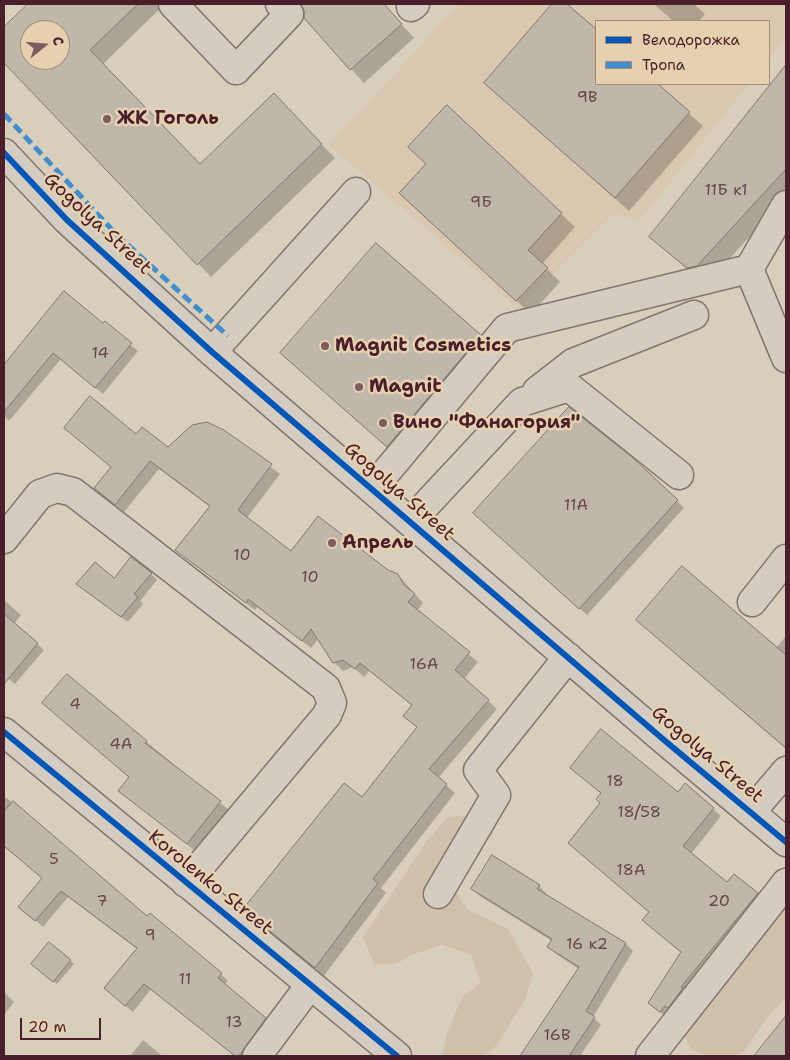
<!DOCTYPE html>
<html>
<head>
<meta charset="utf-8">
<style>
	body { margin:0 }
	#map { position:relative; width:790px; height:1060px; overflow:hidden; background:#d8cebc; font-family:"Shantell Sans",sans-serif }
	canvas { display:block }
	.frame { position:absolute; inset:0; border:5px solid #4a1f2b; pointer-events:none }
	.legend { position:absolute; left:595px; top:20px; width:175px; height:65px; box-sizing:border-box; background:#e5d1af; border:1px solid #a78a7a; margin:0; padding:6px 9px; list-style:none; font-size:15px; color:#4a1f2b }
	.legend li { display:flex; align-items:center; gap:10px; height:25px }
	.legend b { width:25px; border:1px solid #a78a7a }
	.north { position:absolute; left:20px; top:20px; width:50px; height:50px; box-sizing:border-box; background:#e5d1af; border:1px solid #a78a7a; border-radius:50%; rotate:73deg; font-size:14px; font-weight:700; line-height:20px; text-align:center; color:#4a1f2b }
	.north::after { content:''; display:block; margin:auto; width:18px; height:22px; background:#7c5c5e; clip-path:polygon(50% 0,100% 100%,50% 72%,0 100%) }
	.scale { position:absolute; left:20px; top:1018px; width:81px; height:22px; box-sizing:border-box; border:2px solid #4a1f2b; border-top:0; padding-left:6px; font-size:15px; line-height:18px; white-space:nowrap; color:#4a1f2b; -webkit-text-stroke:4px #e5d1af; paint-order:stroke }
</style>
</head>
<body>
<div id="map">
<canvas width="790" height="1060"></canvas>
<div class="frame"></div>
<ul class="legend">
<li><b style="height:6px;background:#0057b8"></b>Велодорожка</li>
<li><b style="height:6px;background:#418dcd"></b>Тропа</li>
</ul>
<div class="north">С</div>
<div class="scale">20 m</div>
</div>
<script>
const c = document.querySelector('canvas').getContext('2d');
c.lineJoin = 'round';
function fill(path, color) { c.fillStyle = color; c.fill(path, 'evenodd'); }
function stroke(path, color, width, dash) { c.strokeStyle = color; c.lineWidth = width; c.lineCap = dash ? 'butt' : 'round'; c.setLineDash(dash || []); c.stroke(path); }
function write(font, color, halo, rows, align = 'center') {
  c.font = font + ' "Shantell Sans",sans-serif'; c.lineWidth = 5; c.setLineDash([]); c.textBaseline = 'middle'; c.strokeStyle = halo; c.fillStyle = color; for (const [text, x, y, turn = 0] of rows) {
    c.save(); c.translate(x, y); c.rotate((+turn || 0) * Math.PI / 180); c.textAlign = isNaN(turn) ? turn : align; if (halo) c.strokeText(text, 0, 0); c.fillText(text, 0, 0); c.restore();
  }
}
const built = new Path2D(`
	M459,4H786V37L769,59V21H596V84H749L638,222L615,213L519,309L329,145Z`);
const green = new Path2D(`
	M479,814L491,818L493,835L469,857L457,893L467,909L508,929L533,973L525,1000L496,1046L484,1056H442L448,1031L462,997L481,983L471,955L442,945L414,954L396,964H374L363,937L426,842L448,817Z
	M786,911V998L769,1015L744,1051L735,1056H708L692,1050L685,1037L697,1009L720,991L770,921Z`);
const shadow = new Path2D(`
	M30,4H165L103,64L200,165L287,109L335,158L211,277L4,61V29ZM30,30H60V60H30Z
	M299,4H383L414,38L364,83L305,18L306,11L303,5Z
	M554,4H565L596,31V84H656L703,126L629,211L485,83Z
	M654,4H694L705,14L699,21H673Z
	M786,67V197L711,279L701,281L650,237Z
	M447,107L575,227L542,264L560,282L531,314L414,206Z
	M64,292L103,325L138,351L103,394L61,359L9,421L4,416V366Z
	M480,336L483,339L391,449L285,357Z
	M65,428L168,449L223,431L280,474L246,519L291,552L398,575L423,603L417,611L478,662L464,679L497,709L438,778L455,793L381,888L386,893L324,976L253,917L362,799L418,728L405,716L413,706L370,670L364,677L353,667L343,671L334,662L319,638L311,648L257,607L255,610L185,558L177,550L210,507L159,469L124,512L96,488L112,468Z
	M677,501L684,508L587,615L482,520Z
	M151,574L157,580L140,601L143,604L128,622L84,590L114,579Z
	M4,600L21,615L14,624L44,650L15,684L4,675Z
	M637,620L776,648L786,636V749Z
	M67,676L230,811L198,853L119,791L130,777Z
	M678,793L713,809L721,816L691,854L728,884L734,875L765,902L668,1019L650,1003L682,953L643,920L650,913L569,843Z
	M4,796L147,918L150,914L221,974L228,981L224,985L272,1026L250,1056H235L151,989L133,1012L112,995L105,988L137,949L68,897L43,927L27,913L43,878L4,846Z
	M539,886L546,893L545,895L626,944L633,951L593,1017L601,1025L580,1056H522L579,969L556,954L549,947L552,941L480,896L473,889Z
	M49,944L74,964L57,984L36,967Z
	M4,992L14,1002L4,1015Z
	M786,1018V1056H755Z
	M143,1040L160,1054L162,1056H130Z`);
const building = new Path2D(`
	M28,4H138L90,50L200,164L274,93L322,144L197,265L4,63V27ZM30,30H60V60H30Z
	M301,4H384L402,24L350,70L304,18V11Z
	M552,4H567L596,29V84H658L690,112L615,198L484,83Z
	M786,65V169L697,266L687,268L649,237Z
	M447,105L562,213L528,250L548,268L516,301L399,193L426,164L408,147Z
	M376,243L481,335L387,447L280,353Z
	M64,291L103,323L105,321L132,343L95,388L53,353L4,412V365Z
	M90,396L136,434L142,427L168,447L192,425L207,422L224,430L272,464L238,510L291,551L318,516L388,570L398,574L404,585L415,594L408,602L470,652L455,670L489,700L429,769L447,784L373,879L378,883L315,968L243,909L344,783L362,797L417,727L403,716L412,705L360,663L355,669L343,660L333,663L311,629L302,641L248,599L246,603L175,550L210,506L150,461L115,505L94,488L111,467L64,428Z
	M569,407L632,457L678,500L579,609L473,513Z
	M131,557L152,573L134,594L138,597L121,617L76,584L95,562L114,578Z
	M682,566L786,655V748L636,620Z
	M4,614L38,643L4,684Z
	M67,674L147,741L145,743L221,801L187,844L118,791L129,777L42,703Z
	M601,729L678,792L685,783L714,808L683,846L727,882L734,874L758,893L681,987L683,988L668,1008L665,1006L660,1012L648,1003L681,952L642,920L649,912L568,843L600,803L596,799L601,793L570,768Z
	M13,801L147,916L150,913L222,973L218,978L266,1018L239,1056H235L144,984L125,1006L104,988L137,948L61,891L35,921L18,907L42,878L4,846V812Z
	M492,855L540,885L537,889L626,943L586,1011L595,1017L569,1056H520L579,967L547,947L552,939L471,889Z
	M49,942L71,960L53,982L31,964Z
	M786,1016V1056H754Z`);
const minor = new Path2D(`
	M173,4L236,70L289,14L280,4
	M411,7L415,4
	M4,153L67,220L212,352L664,740L786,842
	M749,269L786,358
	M212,352L356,192
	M537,391L573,363L694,315
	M372,489L507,328L749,269L786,205
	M410,522L522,402L569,387L679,475
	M4,539L40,494L57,488L73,492L326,688L332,703L327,715L186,883
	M752,602L786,559
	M4,732L397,1056
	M752,811L786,771
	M438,894L496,795L478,770L568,657
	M257,1056L310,985
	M650,1056L786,883`);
const quiet = new Path2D(`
	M4,114L117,235L228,336`);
const cycleway = new Path2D(`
	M4,153L67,220L212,352L664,740L786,842
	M4,732L397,1056`);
const markers = [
	[107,119,5,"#7c5c5e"],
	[325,346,5,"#7c5c5e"],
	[359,387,5,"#7c5c5e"],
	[383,423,5,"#7c5c5e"],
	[332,543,5,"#7c5c5e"]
];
const numberNames = [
	["9В",587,98],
	["11Б к1",726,191],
	["9Б",481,203],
	["14",100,354],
	["11А",576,506],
	["10",242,556],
	["10",310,578],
	["16А",424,665],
	["4",75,705],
	["4А",121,745],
	["18",615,782],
	["18/58",639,813],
	["5",54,860],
	["18А",631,871],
	["7",102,902],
	["20",719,902],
	["9",150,936],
	["16 к2",587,945],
	["11",185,980],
	["13",234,1023],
	["16В",557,1036]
];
const poiNames = [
	["ЖК Гоголь",117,119],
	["Magnit Cosmetics",335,346],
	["Magnit",369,387],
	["Вино \"Фанагория\"",393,423],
	["Апрель",342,543]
];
const streetNames = [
	["Gogolya Street",97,224,43],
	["Gogolya Street",399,492,41],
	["Gogolya Street",707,755,40],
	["Korolenko Street",210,883,39]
];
fill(built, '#d9c8af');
fill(green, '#d1c0a9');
fill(shadow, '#0003');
fill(building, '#c0b7ab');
stroke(building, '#827570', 1);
stroke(minor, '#827570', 31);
stroke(minor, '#d4ccc0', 28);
stroke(quiet, '#418dcd', 5, [10, 5]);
stroke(cycleway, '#0057b8', 6);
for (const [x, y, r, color] of markers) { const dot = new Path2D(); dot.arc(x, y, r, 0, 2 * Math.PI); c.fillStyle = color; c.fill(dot); stroke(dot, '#e5d1af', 2); }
write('16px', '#68454b', null, numberNames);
write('bold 19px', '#4a1f2b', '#e5d1af', poiNames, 'left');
write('19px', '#4a1f2b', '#e5d1af', streetNames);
</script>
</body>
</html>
